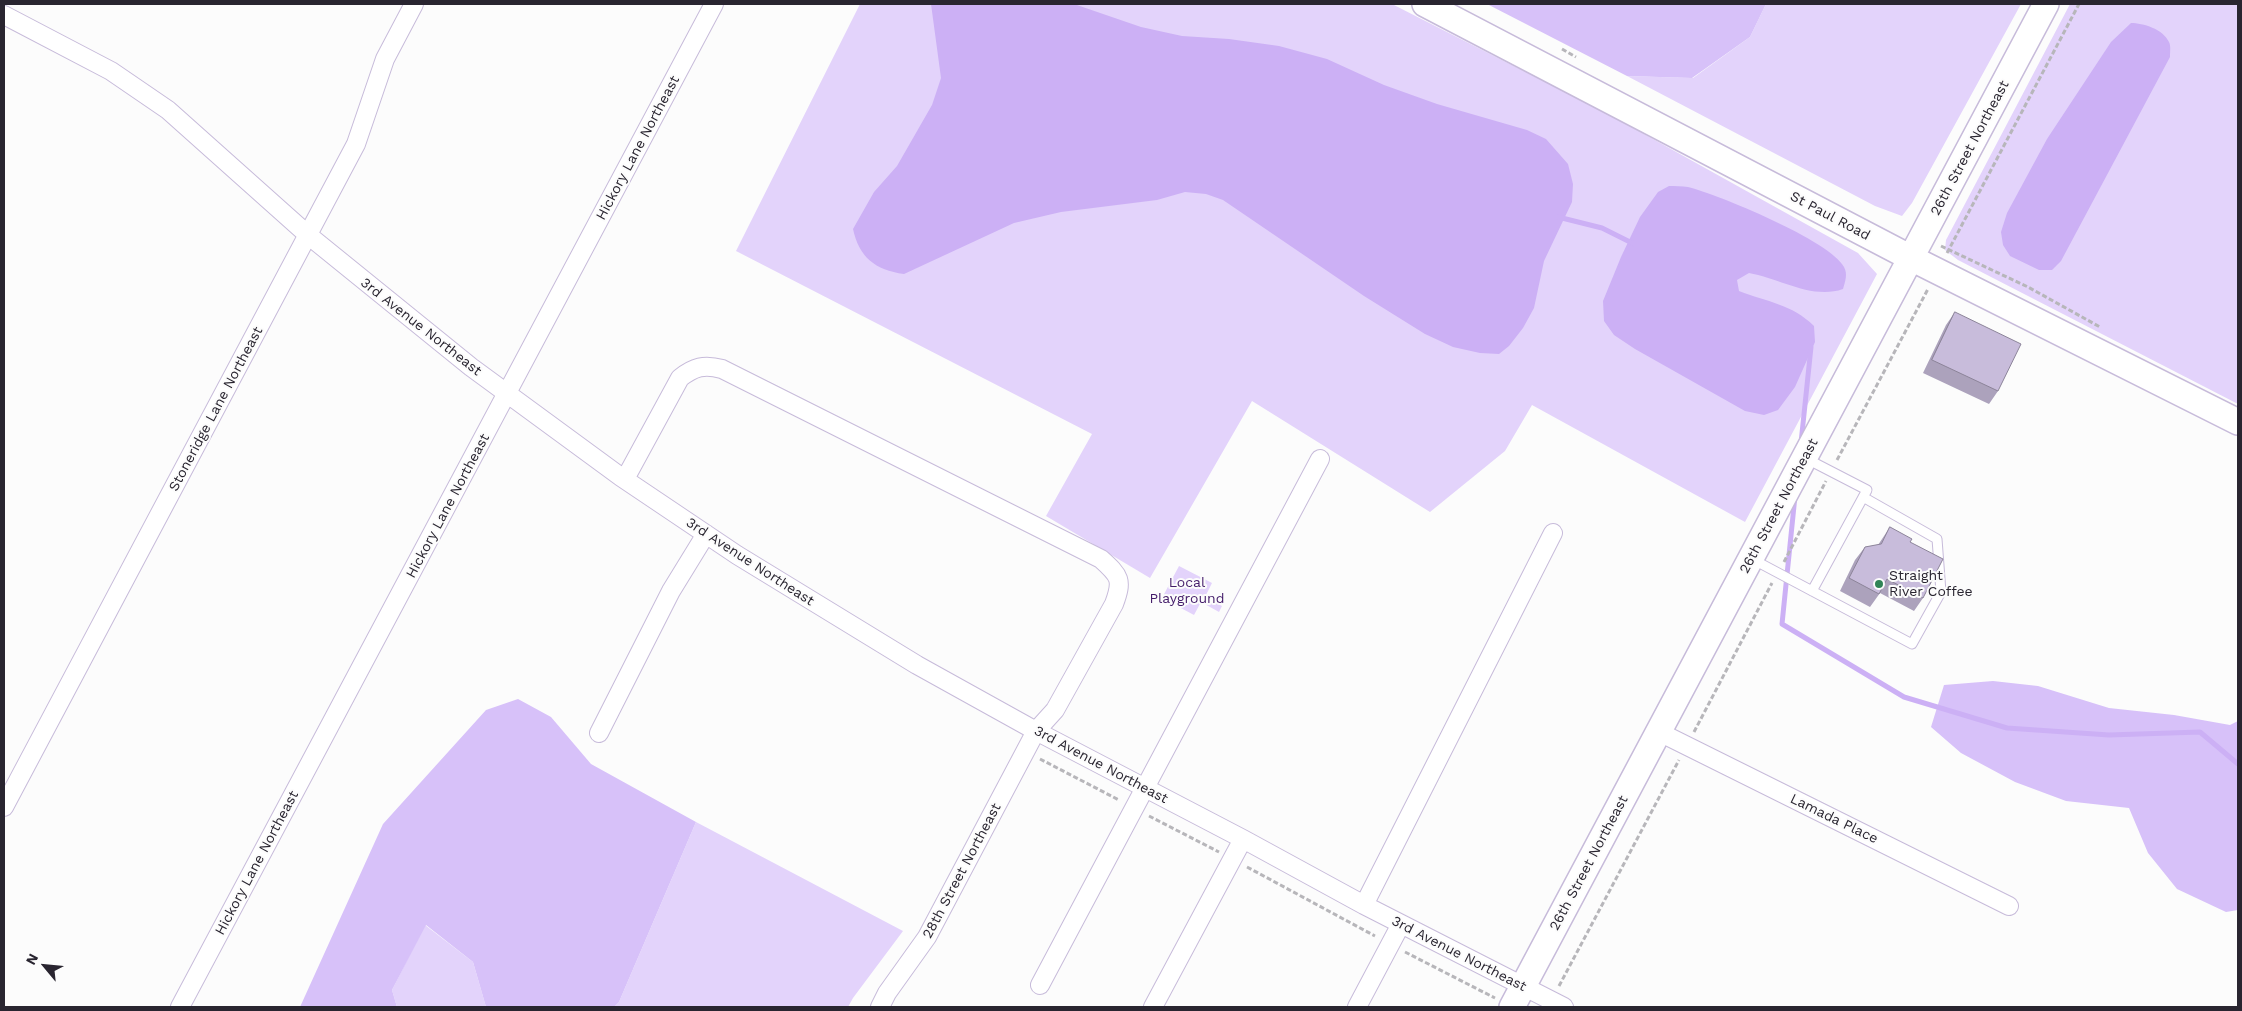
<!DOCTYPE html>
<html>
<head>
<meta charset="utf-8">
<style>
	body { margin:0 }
	#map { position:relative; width:2242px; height:1011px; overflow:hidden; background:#fcfcfc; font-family:"Work Sans",sans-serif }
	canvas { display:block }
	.frame { position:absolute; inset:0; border:5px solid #292530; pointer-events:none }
	.north { position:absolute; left:20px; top:941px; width:50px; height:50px; -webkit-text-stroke:4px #fcfcfc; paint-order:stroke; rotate:298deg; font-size:14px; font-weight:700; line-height:20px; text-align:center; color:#292530 }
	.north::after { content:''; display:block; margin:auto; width:18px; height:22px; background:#292530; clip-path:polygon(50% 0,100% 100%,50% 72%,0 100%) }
</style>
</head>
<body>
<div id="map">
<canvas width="2242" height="1011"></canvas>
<div class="frame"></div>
<div class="north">N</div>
</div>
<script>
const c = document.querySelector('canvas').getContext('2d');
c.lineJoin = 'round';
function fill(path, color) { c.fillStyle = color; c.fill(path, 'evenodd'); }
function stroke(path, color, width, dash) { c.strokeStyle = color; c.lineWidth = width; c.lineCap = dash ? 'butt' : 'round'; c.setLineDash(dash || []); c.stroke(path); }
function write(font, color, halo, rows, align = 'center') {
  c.font = font + ' "Work Sans",sans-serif'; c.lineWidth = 4; c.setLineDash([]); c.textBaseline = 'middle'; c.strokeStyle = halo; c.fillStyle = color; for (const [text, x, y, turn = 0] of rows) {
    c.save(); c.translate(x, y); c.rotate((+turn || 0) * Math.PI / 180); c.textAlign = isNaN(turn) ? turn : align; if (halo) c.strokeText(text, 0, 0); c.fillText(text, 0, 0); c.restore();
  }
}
const green = new Path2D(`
	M860,4H1392L1608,114L1858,253L1877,274L1745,522L1532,405L1505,451L1430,512L1252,401L1150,578L1046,516L1092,434L736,251Z
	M1766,4H2021L1912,203L1902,216L1875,206L1627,76L1693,78L1750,37Z
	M2070,4H2238V404L1958,260L1945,250L1946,240Z
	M1179,566L1212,583L1205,597L1222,606L1219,612L1201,602L1194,615L1162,598Z
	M696,822L903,931L853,998L848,1007H614L619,1002Z
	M425,925L473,962L486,1007H397L392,990Z`);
const forest = new Path2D(`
	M1487,4H1766L1750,37L1692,78L1627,76Z
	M1993,681L2038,686L2109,708L2174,715L2230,725L2238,721V910L2226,912L2177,889L2148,853L2129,808L2066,801L2015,782L1961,753L1931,727L1944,685Z
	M518,699L551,717L591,764L696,822L619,1002L614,1007H486L473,962L426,925L392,990L397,1007H300L383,824L486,710Z`);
const water = new Path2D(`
	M931,4H1074L1141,27L1182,36L1229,39L1279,46L1327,59L1384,85L1437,104L1527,130L1546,139L1568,164L1573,184L1572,202L1544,261L1534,308L1523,328L1509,346L1499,354L1480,353L1453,347L1425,334L1364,296L1223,200L1206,194L1185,192L1157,200L1061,212L1014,223L904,274C875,270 859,257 853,229L874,192L897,166L932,105L941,78Z
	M2131,23C2143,23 2163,29 2169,42C2171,46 2170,52 2170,57L2061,261L2052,270H2039L2010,256L2003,245L2001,232L2007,213L2047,139L2111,42Z
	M1669,186C1675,186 1682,186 1688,187C1717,194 1831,241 1844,267C1848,274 1845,282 1843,289C1812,300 1779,278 1749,273L1737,280L1739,291C1767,302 1792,304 1814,326L1815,342L1795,387L1778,410L1764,415L1745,411L1635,349L1614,335L1604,321L1603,301L1621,257L1640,217L1658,192Z`);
const stream = new Path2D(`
	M1558,217L1602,228L1634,244
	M1801,443L1811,347
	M1795,496L1782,624L1904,697L2007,728L2109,735L2200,732L2238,764`);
const path = new Path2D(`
	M1562,49L1576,57
	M1941,246L2028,287L2100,327
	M1947,253L2079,4
	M1837,460L1928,289
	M1784,562L1826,481
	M1694,732L1772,583
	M1040,759L1119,800
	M1149,816L1219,852
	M1247,867L1375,936
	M1405,952L1495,998
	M1559,986L1679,760`);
const lane = new Path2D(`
	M1805,458L1867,490L1812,591
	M1752,559L1912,644L1941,592L1937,539L1863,497`);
const street = new Path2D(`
	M4,15L111,71L168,110L308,235L471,367L621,477L737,555L917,665L1036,731L1243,839L1364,905L1564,1007
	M625,479L680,378C694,367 704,364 722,369L1101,559C1120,576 1123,580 1114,604L1055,710L1036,731L927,937L887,993L880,1007
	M1659,732L2009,906
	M599,733L671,591L706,534
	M4,807L356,144L385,59L414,4
	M1364,905L1553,533
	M1040,985L1320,459
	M180,1007L714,4
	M1153,1007L1243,839
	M1357,1007L1401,924`);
const secondary = new Path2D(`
	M1425,4L1911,258L2238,422
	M1512,1007L2046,4`);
const wall = new Path2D(`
	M1955,312L1998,391L1989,404L1923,373L1946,325Z
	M1890,527L1910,542L1923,598L1914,611L1880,593L1870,607L1840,591L1855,560L1865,547L1878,545Z`);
const building = new Path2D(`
	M1955,312L2021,344L1998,391L1932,360Z
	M1890,527L1912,539L1910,542L1943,559L1923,598L1887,579L1879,594L1849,578L1865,547L1881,544Z`);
const markers = [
	[1879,584,5,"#308456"]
];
const streetNames = [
	["Hickory Lane Northeast",638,148,-62],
	["26th Street Northeast",1970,148,-62],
	["St Paul Road",1830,216,28],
	["3rd Avenue Northeast",421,327,38],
	["Stoneridge Lane Northeast",216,409,-62],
	["Hickory Lane Northeast",448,506,-62],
	["26th Street Northeast",1779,506,-62],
	["3rd Avenue Northeast",750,562,33],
	["3rd Avenue Northeast",1101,765,28],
	["Lamada Place",1834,819,26],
	["Hickory Lane Northeast",257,863,-62],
	["26th Street Northeast",1589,863,-62],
	["28th Street Northeast",962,871,-62],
	["3rd Avenue Northeast",1459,954,27]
];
const poiNames = [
	["Straight",1889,576],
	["River Coffee",1889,592]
];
const parkNames = [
	["Local",1187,583],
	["Playground",1187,599]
];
fill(green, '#e3d3fb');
fill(forest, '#d7c1f9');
fill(water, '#ccb0f5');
stroke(stream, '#ccb0f5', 5);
stroke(lane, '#c7bbda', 11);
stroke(street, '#c7bbda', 20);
stroke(secondary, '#c7bbda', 28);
stroke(path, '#b7b6ba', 3, [5, 2.5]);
stroke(lane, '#fff', 9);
stroke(street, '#fff', 18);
stroke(secondary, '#fff', 25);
fill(wall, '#aca2bc');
fill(building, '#c8bcdb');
stroke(building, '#8c8499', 1);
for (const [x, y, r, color] of markers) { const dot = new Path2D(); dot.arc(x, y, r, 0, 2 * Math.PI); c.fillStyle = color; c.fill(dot); stroke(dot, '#fcfcfc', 2); }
write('14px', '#292530', '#fcfcfc', streetNames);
write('14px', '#292530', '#fcfcfc', poiNames, 'left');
write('14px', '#431b69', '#fcfcfc', parkNames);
</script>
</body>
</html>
